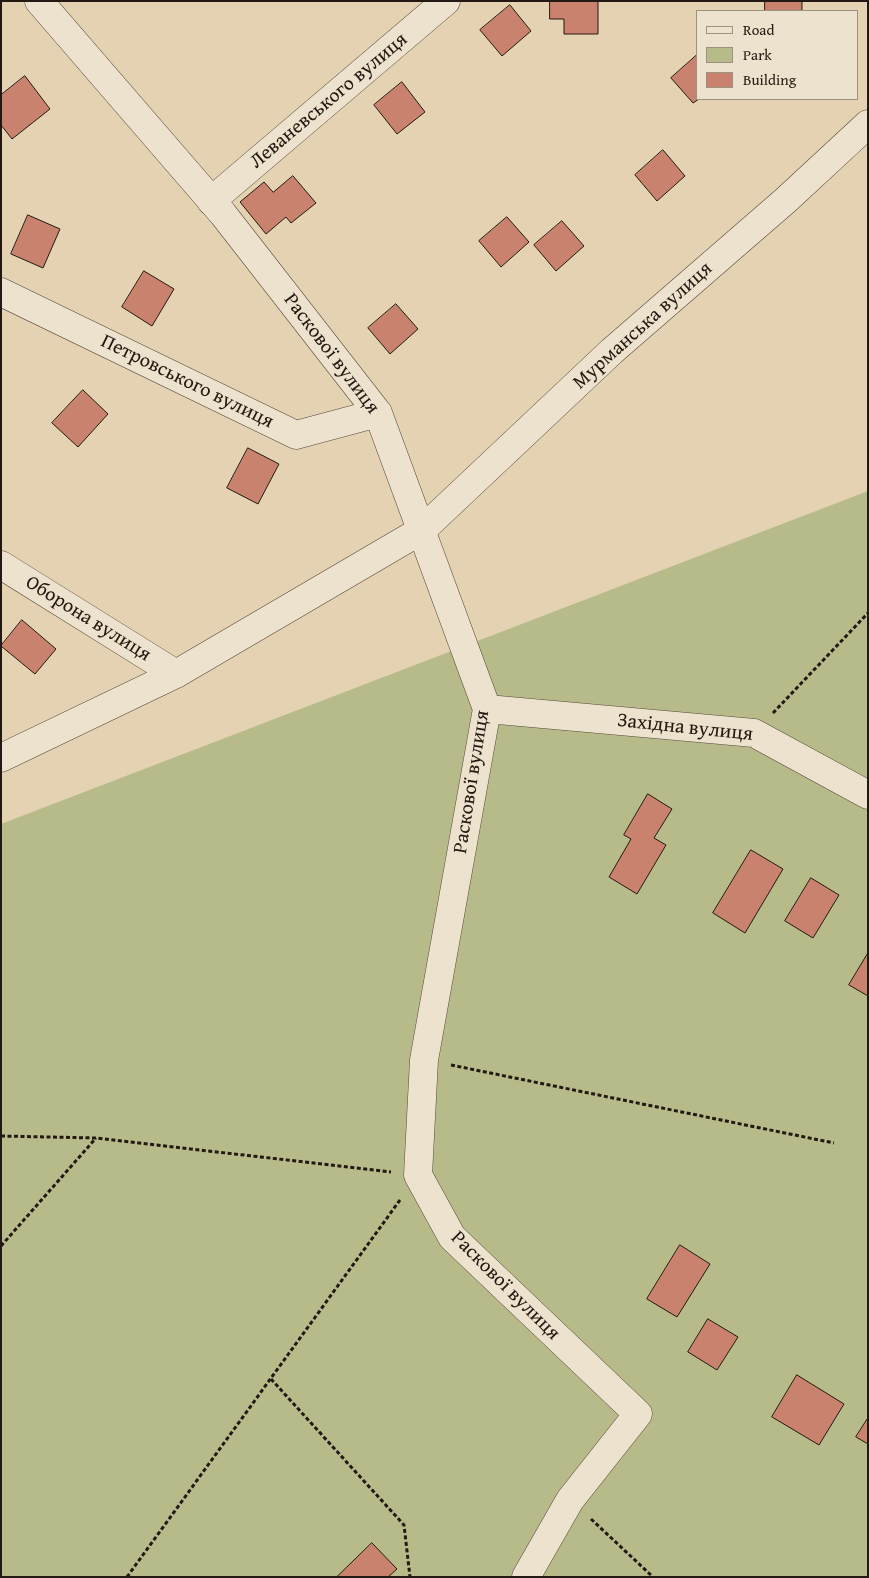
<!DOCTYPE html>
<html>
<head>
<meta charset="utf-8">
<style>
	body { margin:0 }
	#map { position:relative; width:869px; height:1578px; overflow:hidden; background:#e4d2b2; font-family:"Gentium Book Plus",serif }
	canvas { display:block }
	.frame { position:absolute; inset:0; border:2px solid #231912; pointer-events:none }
	.legend { position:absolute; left:696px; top:10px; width:162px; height:90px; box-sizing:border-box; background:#ede2cd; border:1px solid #9c9282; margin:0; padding:6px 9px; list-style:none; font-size:15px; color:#231912 }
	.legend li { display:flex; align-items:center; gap:10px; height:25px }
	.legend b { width:25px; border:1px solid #9c9282 }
</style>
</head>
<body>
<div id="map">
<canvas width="869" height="1578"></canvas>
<div class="frame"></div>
<ul class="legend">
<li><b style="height:6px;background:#ede2cd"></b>Road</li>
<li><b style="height:14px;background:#b7bb8a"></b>Park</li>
<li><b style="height:14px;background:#c9826e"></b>Building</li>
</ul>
</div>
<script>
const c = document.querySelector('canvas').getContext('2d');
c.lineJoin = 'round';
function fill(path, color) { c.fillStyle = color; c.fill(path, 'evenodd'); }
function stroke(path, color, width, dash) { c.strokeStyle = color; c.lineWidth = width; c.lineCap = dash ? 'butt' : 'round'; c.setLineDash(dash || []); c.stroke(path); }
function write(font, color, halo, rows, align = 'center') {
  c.font = font + ' "Gentium Book Plus",serif'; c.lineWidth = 4; c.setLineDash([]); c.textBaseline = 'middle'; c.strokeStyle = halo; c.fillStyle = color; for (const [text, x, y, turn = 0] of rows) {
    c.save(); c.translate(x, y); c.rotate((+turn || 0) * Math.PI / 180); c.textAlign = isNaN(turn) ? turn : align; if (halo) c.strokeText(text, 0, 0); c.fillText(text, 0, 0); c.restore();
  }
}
const green = new Path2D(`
	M868,491V1577H1V824Z`);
const building = new Path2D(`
	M550,1H598V34H564V19H550Z
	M765,1H802V11H765Z
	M510,5L531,31L502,56L480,30Z
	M698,54L699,99L693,103L671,78Z
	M25,76L50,109L12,139L1,125V95Z
	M402,82L425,112L397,134L374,105Z
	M663,150L685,176L657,201L635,175Z
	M293,176L316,203L291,223L286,217L266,234L240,202L264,182L273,192Z
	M28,215L60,229L43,268L11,254Z
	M507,217L529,242L501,267L479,241Z
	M562,221L584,246L556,271L534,245Z
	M144,271L174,289L152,326L122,307Z
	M396,304L418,329L390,354L368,328Z
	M83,390L108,414L78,447L52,423Z
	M248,448L279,464L258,504L227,488Z
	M22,620L56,649L35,674L1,646Z
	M648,794L672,809L654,838L666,845L637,894L609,877L631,839L624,835Z
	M751,850L783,869L745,933L713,913Z
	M811,878L839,895L813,938L785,921Z
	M868,953V996L849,985Z
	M680,1245L710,1264L677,1317L647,1299Z
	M708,1319L738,1337L717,1370L688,1352Z
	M797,1375L844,1404L819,1445L772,1417Z
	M868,1418V1444L856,1437Z
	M372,1543L397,1569L388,1577H337Z`);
const path = new Path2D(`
	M773,713L868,613
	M451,1065L834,1143
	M1,1136L96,1138L391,1172
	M1,1246L96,1138
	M271,1379L404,1525L410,1577
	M591,1519L653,1577
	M127,1577L400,1200`);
const street = new Path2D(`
	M39,1L223,214L378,413L487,709L424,1060L418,1175L452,1237L638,1414L570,1500L526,1577
	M211,201L446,1
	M1,292L296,435L378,413
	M1,565L176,674
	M487,709L754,733L868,795
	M1,758L176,674L422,530L612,351L786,200L868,124`);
const streetNames = [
	["Леваневського вулиця",329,101,-40],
	["Мурманська вулиця",643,326,-42],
	["Раскової вулиця",331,354,53],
	["Петровського вулиця",187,382,26],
	["Оборона вулиця",88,619,32],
	["Західна вулиця",685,728,6],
	["Раскової вулиця",472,782,-81],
	["Раскової вулиця",505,1286,45]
];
fill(green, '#b7bb8a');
fill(building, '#c9826e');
stroke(building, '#231912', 1);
stroke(street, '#53473a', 29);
stroke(path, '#231912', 3, [4, 2.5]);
stroke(street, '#ede2cd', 28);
write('20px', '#231912', '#ede2cd', streetNames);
</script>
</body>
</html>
